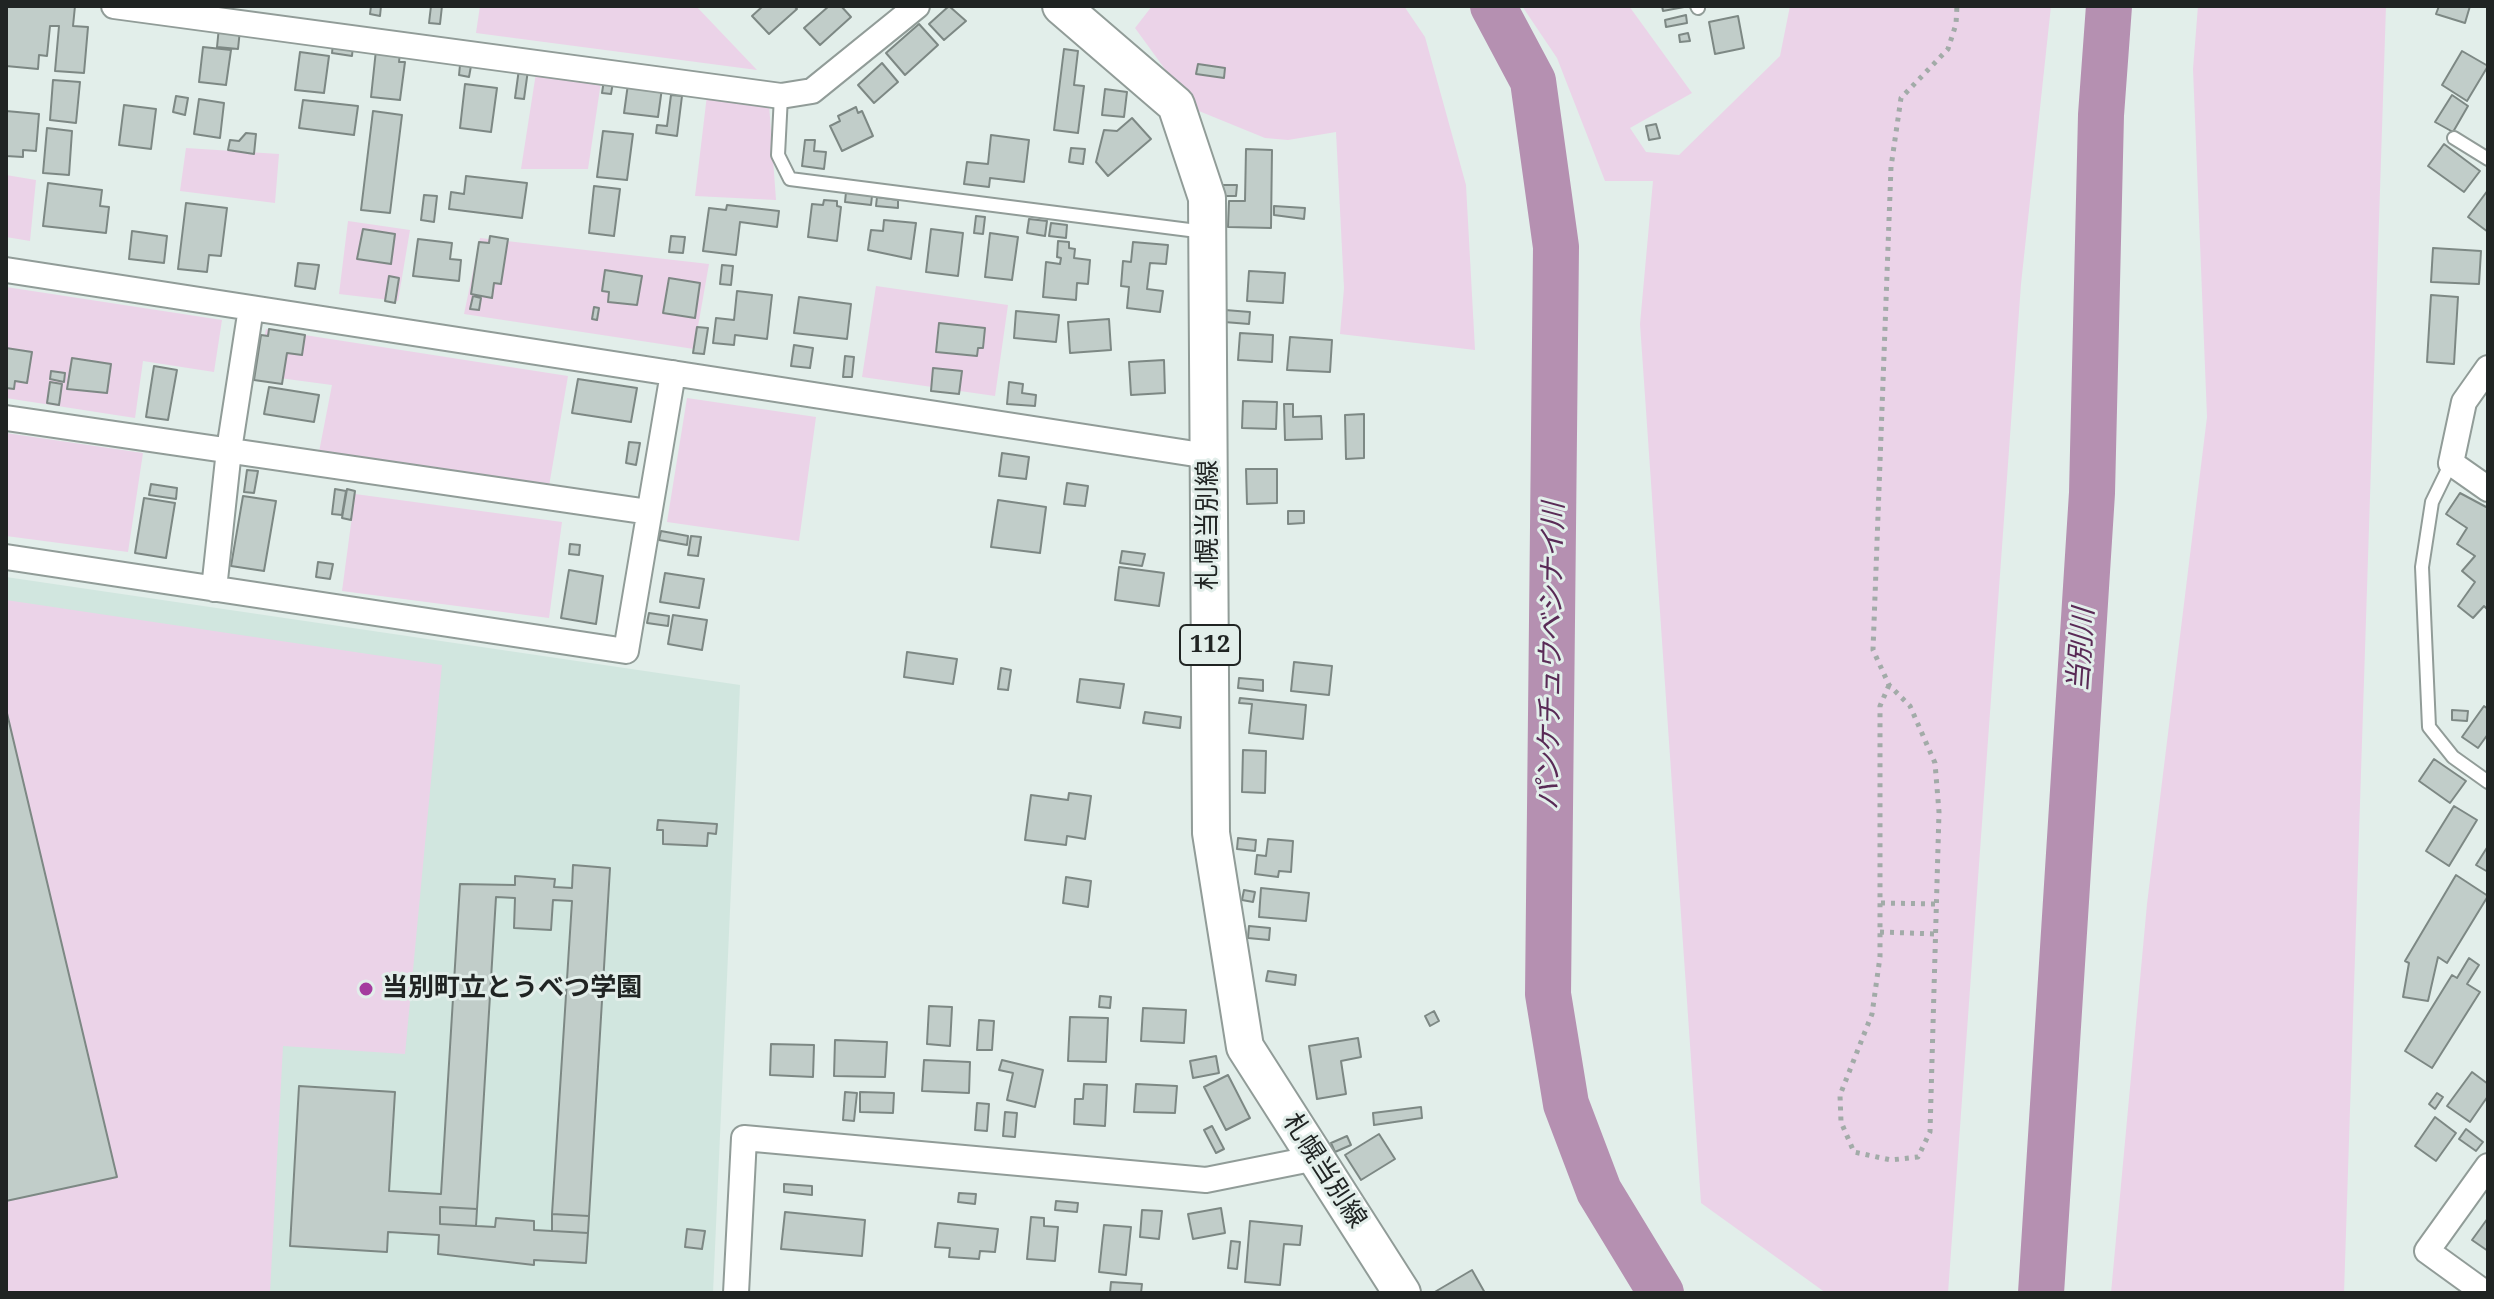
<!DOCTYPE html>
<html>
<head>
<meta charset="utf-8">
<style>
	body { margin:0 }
	#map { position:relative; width:2494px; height:1299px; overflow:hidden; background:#e2eeea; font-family:"Noto Serif",serif }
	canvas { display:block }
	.frame { position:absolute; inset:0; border:8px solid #202423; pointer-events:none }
</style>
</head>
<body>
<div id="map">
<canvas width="2494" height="1299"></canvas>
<div class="frame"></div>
</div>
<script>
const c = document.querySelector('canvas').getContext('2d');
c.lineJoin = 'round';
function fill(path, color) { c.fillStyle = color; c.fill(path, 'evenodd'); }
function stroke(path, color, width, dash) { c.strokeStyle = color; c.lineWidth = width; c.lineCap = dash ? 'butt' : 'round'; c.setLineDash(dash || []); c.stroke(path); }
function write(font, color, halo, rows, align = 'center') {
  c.font = font + ' "Noto Serif","Noto Sans JP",serif'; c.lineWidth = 6; c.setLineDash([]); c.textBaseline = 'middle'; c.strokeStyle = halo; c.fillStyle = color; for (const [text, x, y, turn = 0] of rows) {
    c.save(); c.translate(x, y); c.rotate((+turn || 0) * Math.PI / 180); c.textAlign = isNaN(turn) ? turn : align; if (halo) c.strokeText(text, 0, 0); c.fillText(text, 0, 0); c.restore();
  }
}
const built = new Path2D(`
	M6,577L740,685L713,1293H6Z`);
const green = new Path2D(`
	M480,6H696L757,70L476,33Z
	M1152,6H1404L1425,37L1466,185L1475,350L1340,334L1344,288L1336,132L1288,140L1265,138L1194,109L1135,28Z
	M1522,6H1629L1692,93L1630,128L1646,152L1679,155L1780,56L1790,6H2051L2021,284L1948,1293H1826L1701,1203L1640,324L1653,181H1605L1557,58Z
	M2198,6H2386L2344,1293H2111L2147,904L2207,417L2193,69Z
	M536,73L601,82L588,169H521Z
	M707,95L769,104L776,200L695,196Z
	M186,148L279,154L275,203L180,191Z
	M6,175L36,180L30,241L6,237Z
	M348,221L410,230L398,301L339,294Z
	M480,238L709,264L694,349L464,314Z
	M876,286L1008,305L995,396L862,377Z
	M6,287L222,320L214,372L143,361L135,418L6,398Z
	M266,329L568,376L549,486L319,452L332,385L257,375Z
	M687,398L816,417L799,541L667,522Z
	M6,433L143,453L128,552L6,536Z
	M355,494L562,522L549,618L342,591Z
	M6,600L442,665L405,1054L283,1046L270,1293H6Z`);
const river = new Path2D(`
	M1493,6L1533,81L1556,247L1548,994L1566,1104L1599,1191L1661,1293
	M2041,1293L2092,493L2101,115L2109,6`);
const building = new Path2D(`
	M6,6H75L73,26L88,27L84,73L55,71L59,26H50L47,56L39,55L38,69L6,66Z
	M371,6H381L380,16L370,14Z
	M431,6H442L440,24L429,23Z
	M763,6H794L797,9L769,34L752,16Z
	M829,6H841L851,17L820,45L804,28Z
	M949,6L966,21L944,40L929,24Z
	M1662,6H1684V7L1663,11Z
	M2439,6H2470L2465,23L2436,14Z
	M1686,15L1687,23L1666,27L1665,20Z
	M1738,16L1744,48L1715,54L1709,22Z
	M919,24L938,45L905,75L886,53Z
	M219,27L240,30L238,49L217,47Z
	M1688,33L1690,41L1680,42L1679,35Z
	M333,44L353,46L352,56L332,53Z
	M203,47L231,50L226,85L199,82Z
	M1064,49L1078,51L1074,85L1084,86L1078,133L1054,130Z
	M376,50L400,53L399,62H405L400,100L371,97Z
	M2462,51L2488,66L2467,101L2442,85Z
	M300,52L329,56L324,93L295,90Z
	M882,63L898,82L874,103L858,85Z
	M1198,64L1225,68L1224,78L1196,74Z
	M460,65L471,66L469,77L459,75Z
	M519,69L528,70L524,99L515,98Z
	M53,80L80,82L76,123L50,120Z
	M604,80L613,82L611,94L602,93Z
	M465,84L497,88L491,132L460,128Z
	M628,84L662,88L658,117L624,113Z
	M1105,89L1127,92L1124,117L1102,115Z
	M671,95L682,96L677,136L656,133L657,125L667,126Z
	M2452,95L2468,106L2453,132L2435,122Z
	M176,96L188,98L185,115L173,112Z
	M199,99L224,103L220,138L194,134Z
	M303,100L358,106L354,135L299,128Z
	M124,105L156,109L151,149L119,145Z
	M856,107L858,113L862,111L873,136L842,151L830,126L840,121L838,116Z
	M6,111L39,114L36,151L23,150V157L6,156Z
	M373,111L402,115L390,213L361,210Z
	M1132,118L1151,139L1108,176L1096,162L1104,130L1117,131Z
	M1656,124L1660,138L1649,140L1646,126Z
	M47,128L72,131L69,175L43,173Z
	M603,131L633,134L627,180L597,177Z
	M246,133L256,134L254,154L228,150L230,140L239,141Z
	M991,135L1029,140L1024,182L990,178L989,187L964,184L967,162L988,164Z
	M805,140H815L814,151L826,152L824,169L802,166Z
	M2444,144L2480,171L2464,192L2428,166Z
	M1071,148L1085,149L1083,164L1069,162Z
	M1246,149L1272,150L1271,228L1228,227L1229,201H1245Z
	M466,176L527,183L522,218L449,209L451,192L464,194Z
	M48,183L102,190L100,206L109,207L106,233L43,226Z
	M1219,185H1237L1236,196H1219Z
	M594,186L620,189L614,236L589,233Z
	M2488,190V232L2468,217Z
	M846,192L872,196L871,205L845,202Z
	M424,195L437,196L434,222L421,220Z
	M877,197L898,200V208L876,206Z
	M824,200L837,201V206L841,207L837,241L808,237L812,204L823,205Z
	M186,203L227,208L221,256L209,255L207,272L178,269Z
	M727,205L779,211L777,227L740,222L736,255L703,251L709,208L726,210Z
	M1274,206L1305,208L1304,219L1274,215Z
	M976,216L985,217L983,234L974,233Z
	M1029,219L1047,221L1045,236L1027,233Z
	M884,220L916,223L911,259L868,250L871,230L883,231Z
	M1051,223L1067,225L1066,238L1049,236Z
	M363,229L395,234L391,264L357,259Z
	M931,229L963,233L958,276L926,272Z
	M132,231L167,236L164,263L129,259Z
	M990,233L1018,237L1012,280L985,277Z
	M490,236L508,239L501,284L494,283L492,298L471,294L479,242L489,243Z
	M671,236L685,237L683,253L669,252Z
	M418,239L452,243L450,259L461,260L459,281L413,276Z
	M1058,241L1069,242V248L1075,249L1074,258L1090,260L1088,284L1077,283L1076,300L1043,297L1046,262L1060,264L1061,258L1057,257Z
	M1133,242L1168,245L1166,264L1150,263L1147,289L1163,291L1160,312L1127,308L1129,287L1121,286L1123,261L1131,262Z
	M2433,248L2481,251L2479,284L2431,282Z
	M298,263L319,265L315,289L295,286Z
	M722,265L733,266L731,285L720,284Z
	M605,270L642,276L637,305L608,302L609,292L602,291Z
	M1249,271L1285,273L1283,303L1247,301Z
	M389,276L399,278L395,303L385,301Z
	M669,278L700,283L695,318L663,313Z
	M737,291L772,295L767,339L735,335L734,345L713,343L716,318L734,320Z
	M2431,295L2458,297L2454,364L2427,362Z
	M473,296L481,298L479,310L470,309Z
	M799,297L851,304L847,339L794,333Z
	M594,307L599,308L597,320L592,319Z
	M1225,310L1250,312L1249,324L1224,322Z
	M1016,311L1059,315L1056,342L1014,338Z
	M1109,319L1111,350L1070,353L1068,322Z
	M939,323L985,328L983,348H978L977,356L936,352Z
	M697,327L708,328L704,354L693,353Z
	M269,329L305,335L302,355L287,353L282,384L254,380L261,335L268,336Z
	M1240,333L1273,335L1272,362L1238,360Z
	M1290,337L1332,340L1330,372L1287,370Z
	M794,345L813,348L810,368L791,366Z
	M6,348L32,352L27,383L15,381L14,389L6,388Z
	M845,356L854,357L852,377H843Z
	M72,358L111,364L107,393L67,389Z
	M1164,360L1165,393L1131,395L1129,362Z
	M154,366L177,370L168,420L146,417Z
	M933,368L962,371L959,394L931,391Z
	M51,371L65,373L64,382L50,379Z
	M578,379L637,388L631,422L572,413Z
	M50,382L62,384L59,405L47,403Z
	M1009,382L1023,384L1022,393L1036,395L1035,406L1007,404Z
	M269,387L319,395L314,422L264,414Z
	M1243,401L1277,402L1276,429L1242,428Z
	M1284,404H1293V417L1321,416L1322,439L1285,440Z
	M1364,414V458L1346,459L1345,415Z
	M629,442L640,443L636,465L626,463Z
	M1002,453L1029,457L1026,479L999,476Z
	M1246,469H1277V503L1247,504Z
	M247,470L258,471L254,493L244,492Z
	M1067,483L1088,486L1085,506L1064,504Z
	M151,484L177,488L176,499L149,495Z
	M335,489L346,491L342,515L332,514Z
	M347,489L355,491L351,520L342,518Z
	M2460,493L2488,508V610L2484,606L2473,618L2458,606L2475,582L2462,571L2475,556L2457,544L2467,528L2446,514Z
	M243,496L276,501L264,571L231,566Z
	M144,498L175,503L166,558L135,553Z
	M998,500L1046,507L1040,553L991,547Z
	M1288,511H1304V523L1288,524Z
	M661,531L688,536L687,545L659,540Z
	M691,536L701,537L698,556L688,555Z
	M570,544L580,545L579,555L569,554Z
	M1122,551L1145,554L1142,566L1120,563Z
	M318,562L333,564L330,579L316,577Z
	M1119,567L1164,573L1159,606L1115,600Z
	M569,570L603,576L596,624L561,618Z
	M665,573L704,579L699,608L660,602Z
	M649,613L669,616L668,626L647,623Z
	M673,615L707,620L702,650L668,644Z
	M907,652L957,659L953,684L904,677Z
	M1294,662L1332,666L1329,695L1291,691Z
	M1001,668L1011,670L1008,690L998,689Z
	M1239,678L1263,680V691L1238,688Z
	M1080,679L1124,684L1120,708L1077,702Z
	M1240,698L1306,705L1303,739L1249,733L1252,704L1239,703Z
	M2484,706L2488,709V734L2478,748L2462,737Z
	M6,709L117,1177L6,1201Z
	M2452,710L2468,711L2467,721L2452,720Z
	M1145,712L1181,717L1180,728L1143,723Z
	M1243,750L1266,751L1265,793L1242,792Z
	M2434,759L2466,781L2450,803L2419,781Z
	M1069,793L1091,796L1085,839L1067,836L1066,845L1025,840L1031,795L1068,800Z
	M2454,806L2477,820L2449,866L2426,851Z
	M658,820L717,824L716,834L708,833L707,846L663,844V830H657Z
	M1238,838L1256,840L1255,851L1237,849Z
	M1268,839L1293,841L1291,872L1279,871L1278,877L1255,874L1257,855L1266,856Z
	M2488,846V872L2476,865Z
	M573,865L610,868L589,1216L552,1214L572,901L553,900L551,930L514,928L515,898L496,897L477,1209L440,1207V1224L495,1227L496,1218L534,1221V1230L588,1233L586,1263L534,1260V1265L438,1254L439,1235L388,1232L387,1252L290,1246L299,1086L395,1092L389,1191L441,1194L460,884L515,885V876L555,879L554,887L572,888Z
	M2456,875L2488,896L2447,963L2438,957L2428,1001L2403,997L2409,963L2405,961Z
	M1066,877L1091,881L1088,907L1063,903Z
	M1261,888L1309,893L1306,921L1259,917Z
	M1244,890L1255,892L1253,902L1242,900Z
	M1249,926L1270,928L1269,940L1248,938Z
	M2469,958L2479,965L2467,984L2480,992L2432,1068L2405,1051L2452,975L2457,978Z
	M1268,971L1296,975L1295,985L1266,981Z
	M1100,996L1111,997L1110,1008L1099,1007Z
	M929,1006L952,1007L950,1046L927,1044Z
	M1143,1008L1186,1010L1184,1043L1141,1041Z
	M1434,1011L1439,1021L1430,1026L1425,1016Z
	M1070,1017L1108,1018L1106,1062L1068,1061Z
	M979,1020L994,1021L992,1050H977Z
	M1358,1038L1361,1057L1341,1061L1346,1094L1317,1099L1309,1046Z
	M835,1040L887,1042L885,1077L834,1076Z
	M771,1044L814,1045L813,1077L770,1075Z
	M1216,1056L1219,1073L1193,1078L1190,1061Z
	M924,1060L970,1062L969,1093L922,1091Z
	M1002,1060L1043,1070L1035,1107L1007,1100L1013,1073L999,1070Z
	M2472,1072L2488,1084V1096L2470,1122L2447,1106Z
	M1228,1075L1250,1118L1226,1130L1204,1087Z
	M1084,1084L1107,1085L1105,1126L1074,1124L1075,1099H1083Z
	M1136,1084L1177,1086L1175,1113L1134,1112Z
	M845,1092L857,1093L854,1121L843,1120Z
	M860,1092L894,1093L893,1113L860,1112Z
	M2437,1093L2443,1097L2435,1109L2429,1104Z
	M977,1103L989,1104L987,1131L975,1130Z
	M1421,1107L1422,1118L1374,1125L1373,1113Z
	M1005,1112L1017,1113L1015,1137L1003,1136Z
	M2435,1117L2456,1133L2436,1161L2415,1146Z
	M1212,1126L1224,1149L1216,1153L1204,1130Z
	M2466,1129L2483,1142L2476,1151L2459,1139Z
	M1379,1134L1395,1159L1361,1180L1345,1155Z
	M1347,1136L1351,1145L1335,1152L1331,1143Z
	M784,1184L812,1186V1195L784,1192Z
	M959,1193L976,1194L975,1204L958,1202Z
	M1056,1201L1078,1203L1077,1212L1055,1210Z
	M440,1207L477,1209L476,1226L440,1224Z
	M1221,1208L1225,1233L1193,1239L1188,1214Z
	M1142,1210L1162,1211L1159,1239L1140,1237Z
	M785,1212L865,1220L862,1256L781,1249Z
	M552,1214L589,1216L588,1233L552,1231Z
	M1031,1217L1044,1218V1226L1058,1227L1055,1261L1027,1259Z
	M2488,1218V1251L2472,1240Z
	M1250,1221L1302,1226L1300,1245L1284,1244L1280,1285L1245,1282Z
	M938,1223L998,1229L995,1252L980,1251L979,1259L949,1257L950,1248L935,1247Z
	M1104,1225L1131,1227L1126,1275L1099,1272Z
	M687,1229L705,1231L702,1249L685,1247Z
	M1231,1241L1240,1242L1237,1269L1228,1268Z
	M1472,1270L1485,1293H1433Z
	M1111,1282L1142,1284L1141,1293H1110Z`);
const path = new Path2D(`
	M1889,685L1880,706V957L1872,1014L1840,1095L1841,1122L1854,1152L1891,1160L1918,1157L1930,1132L1939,812L1935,763L1910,706L1889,685L1873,650L1891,167L1901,98L1948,49L1956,24L1957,6
	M1881,903L1937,904
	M1880,932L1937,934`);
const service = new Path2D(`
	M1697,6L1698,8
	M781,96L778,155L790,179L1205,232
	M2454,138L2488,159
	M2451,463L2432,502L2422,567L2429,727L2453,757L2488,782`);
const minor = new Path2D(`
	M114,6L781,96L812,91L917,6
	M6,270L1208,456
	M2488,368L2464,402L2451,463L2488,489
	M6,418L649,512
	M6,557L626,651L673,373
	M214,589L229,450L251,308
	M736,1293L744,1138L1206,1180L1316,1158
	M2485,1293L2427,1251L2488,1166`);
const primary = new Path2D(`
	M1061,6L1176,105L1207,198L1211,833L1245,1047L1402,1293`);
const markers = [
	[366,989,8,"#a43c9f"]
];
const shields = [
	[1210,645,60]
];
const shieldNames = [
	["112",1210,645]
];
const streetNames = [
	["札幌当別線",1209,525,-90],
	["札幌当別線",1324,1171,57]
];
const poiNames = [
	["当別町立とうべつ学園",382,989]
];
const waterNames = [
	["当別川",2082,650,-86],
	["パンケチュウベシナイ川",1552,656,-89]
];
fill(built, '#d1e6df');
fill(green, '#ebd3e8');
stroke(river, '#b590b1', 46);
fill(building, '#c1cdc9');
stroke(building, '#7d8884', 2);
stroke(service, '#919c98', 16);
stroke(minor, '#919c98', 28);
stroke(primary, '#919c98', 40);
stroke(path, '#a2aba8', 5, [4, 6]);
stroke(service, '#fff', 12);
stroke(minor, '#fff', 24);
stroke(primary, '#fff', 36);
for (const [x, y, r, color] of markers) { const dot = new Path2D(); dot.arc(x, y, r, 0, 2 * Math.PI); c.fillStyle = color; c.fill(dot); stroke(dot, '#e2eeea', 3); }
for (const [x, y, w] of shields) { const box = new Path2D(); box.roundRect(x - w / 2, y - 20, w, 40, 6); c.fillStyle = '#e2eeea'; c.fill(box); stroke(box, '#202423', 2); }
write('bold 24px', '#202423', null, shieldNames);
write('26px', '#202423', '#e2eeea', streetNames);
write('bold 26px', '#202423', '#e2eeea', poiNames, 'left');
write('italic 28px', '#592a56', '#e2eeea', waterNames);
</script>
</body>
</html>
